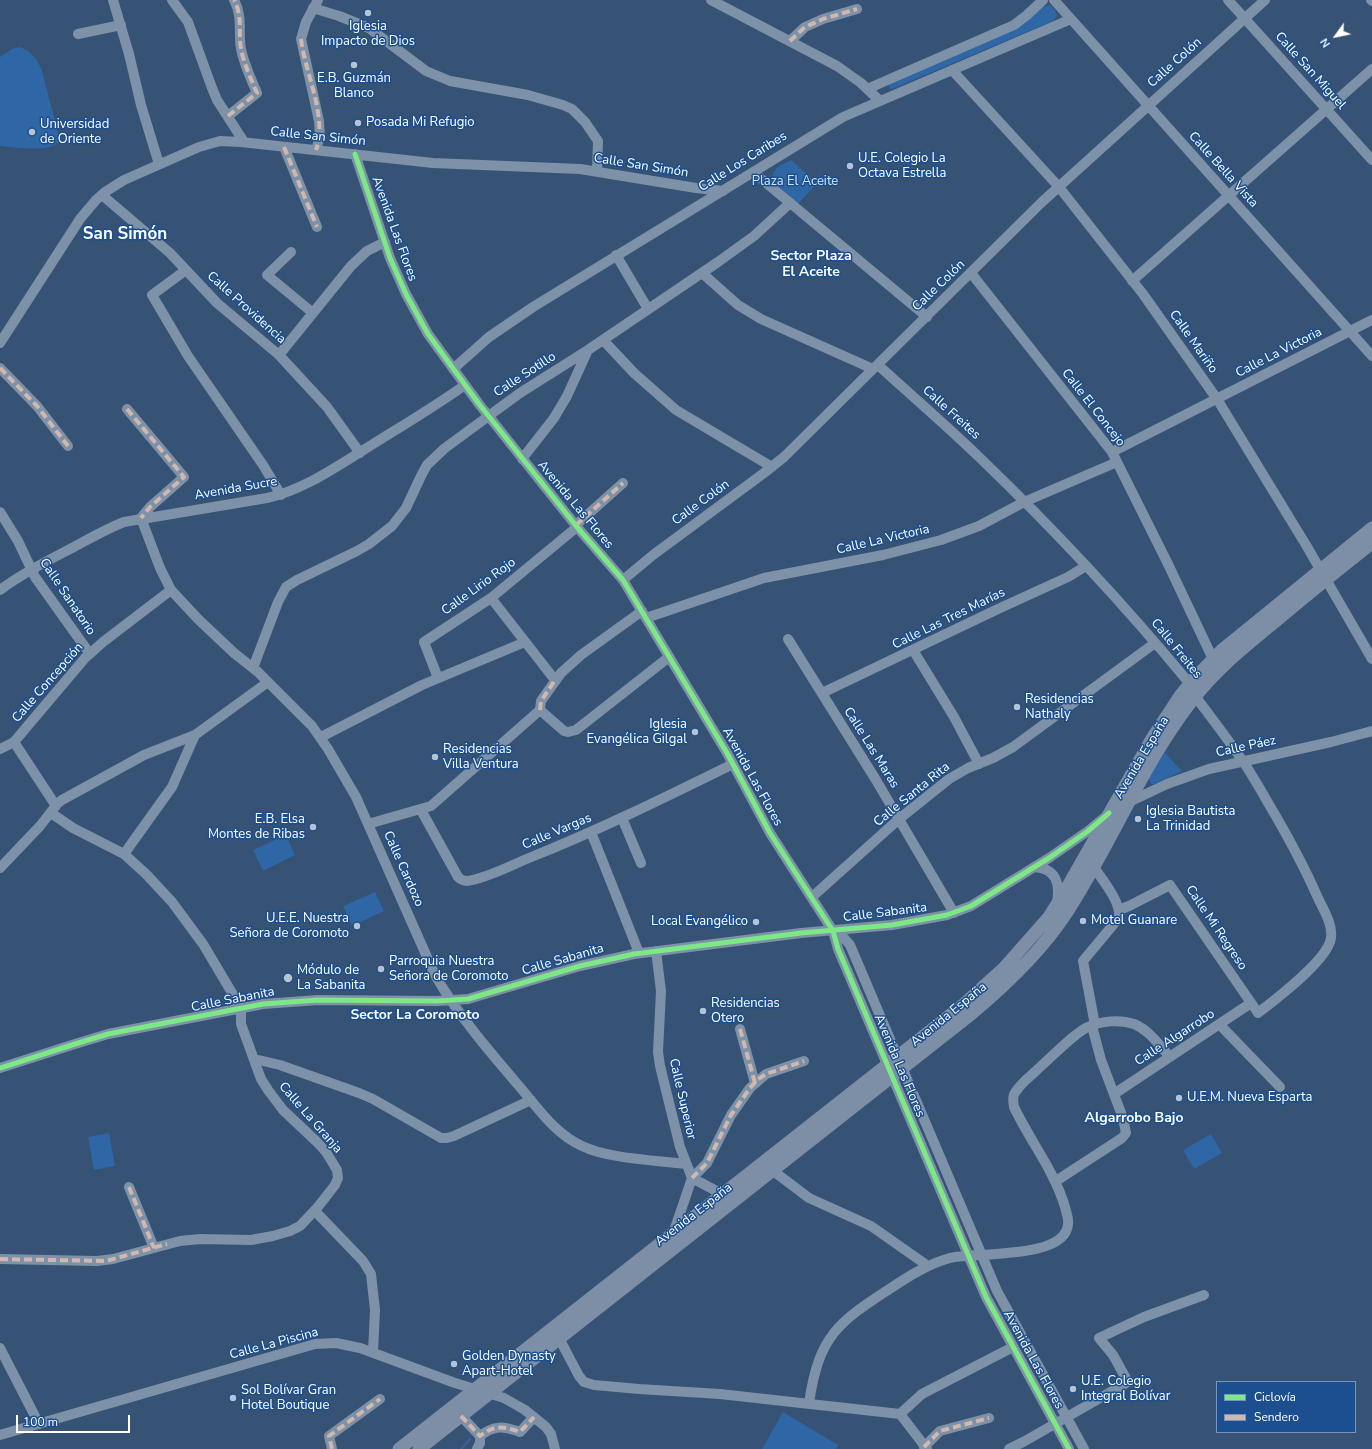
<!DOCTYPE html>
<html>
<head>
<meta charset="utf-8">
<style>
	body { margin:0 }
	#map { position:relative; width:1372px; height:1449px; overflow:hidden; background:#365274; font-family:"Nunito Sans",sans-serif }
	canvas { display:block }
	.legend { position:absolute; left:1216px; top:1381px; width:140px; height:52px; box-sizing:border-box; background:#1b4f8f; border:1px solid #7695bc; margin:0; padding:5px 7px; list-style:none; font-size:12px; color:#fff }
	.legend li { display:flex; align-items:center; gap:8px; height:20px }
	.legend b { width:20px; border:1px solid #7695bc }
	.north { position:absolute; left:1316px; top:16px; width:40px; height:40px; -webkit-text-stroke:3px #1b4f8f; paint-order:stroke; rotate:237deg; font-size:11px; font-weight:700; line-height:16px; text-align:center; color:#fff }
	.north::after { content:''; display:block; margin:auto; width:14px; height:18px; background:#fff; clip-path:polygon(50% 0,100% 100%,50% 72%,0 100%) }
	.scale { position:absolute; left:16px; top:1415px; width:114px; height:18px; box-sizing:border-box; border:2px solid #fff; border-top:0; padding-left:5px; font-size:12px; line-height:14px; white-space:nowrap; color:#fff; -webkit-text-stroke:3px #1b4f8f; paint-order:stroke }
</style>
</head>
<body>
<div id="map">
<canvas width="1372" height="1449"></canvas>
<ul class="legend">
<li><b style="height:5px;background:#7ce984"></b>Ciclovía</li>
<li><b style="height:5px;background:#d1b7ad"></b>Sendero</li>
</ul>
<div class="north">N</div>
<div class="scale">100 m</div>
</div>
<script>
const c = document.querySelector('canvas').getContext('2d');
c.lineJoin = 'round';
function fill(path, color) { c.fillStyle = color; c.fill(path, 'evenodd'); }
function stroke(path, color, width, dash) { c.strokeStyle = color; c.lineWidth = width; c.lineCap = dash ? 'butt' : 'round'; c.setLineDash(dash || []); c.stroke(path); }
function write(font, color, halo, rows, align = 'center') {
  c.font = font + ' "Nunito Sans",sans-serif'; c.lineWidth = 3; c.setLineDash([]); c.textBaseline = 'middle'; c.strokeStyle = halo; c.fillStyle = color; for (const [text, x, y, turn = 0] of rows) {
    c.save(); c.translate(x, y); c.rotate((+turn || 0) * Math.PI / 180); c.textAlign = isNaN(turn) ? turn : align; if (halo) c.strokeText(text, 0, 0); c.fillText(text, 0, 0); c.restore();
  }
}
const green = new Path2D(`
	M1050,5L1055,10L1057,16L1053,21L892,89H890L889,86V85L1043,7Z
	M19,47C31,50 38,60 42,71L60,140C52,154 14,147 0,146V57L12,49Z
	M791,160L817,183L798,204L776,184L772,177C774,167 783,164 791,160Z
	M1165,753L1182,771L1154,784H1152L1149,780V777Z
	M286,835L295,855L263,871L253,850Z
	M375,892L384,911L352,926L343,906Z
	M109,1133L115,1166L94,1170L88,1137Z
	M1211,1134L1222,1153L1194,1169L1183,1150Z
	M783,1412L838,1445L836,1449H762Z`);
const stream = new Path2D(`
	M461,1449L470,1439`);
const minor = new Path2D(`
	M113,0L129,54L141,105L159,164
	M172,0L188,22L212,88L217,100L244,142
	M711,0L837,66L861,83L880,101
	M1054,0L1372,356
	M1228,0L1372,160
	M1371,0L1372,1
	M313,8L339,16L369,28L426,71L450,81L528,95L563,105L572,109L585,122L598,141L597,171
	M78,34L121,25
	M790,41L805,27L823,19L857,9
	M952,70L1059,187L1143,294L1217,399L1306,545L1372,659
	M867,89L1014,25L1027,15L1043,0
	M228,116L257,93C251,79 244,64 241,49C238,32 243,16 234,0
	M284,147L317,227
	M316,150L320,136L319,121L301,39L306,22L318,0
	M355,154L390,258L406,294L428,334L479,404L577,527L623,580L727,753L770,833L833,931L838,949L986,1297L1069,1449
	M753,172L927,317
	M102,195L170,253L217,303L279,355L327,407L360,453
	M291,252L267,275L313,313
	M616,255L648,309
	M186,270L152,295L188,356L263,465L281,495
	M702,273L738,305L761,319L873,369
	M971,273L1112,452L1167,562L1213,659
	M1132,281L1372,69
	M603,340L634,373L676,410L772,467
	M0,343L80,219L96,200L105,192L124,180L199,147L220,141L241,142L433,163L580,169L696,188L723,191
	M279,355L351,266L367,251L385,242
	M878,365C911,395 946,425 978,456C1053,528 1124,604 1190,684L1195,696C1211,717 1227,738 1242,760C1251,773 1259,787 1267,801C1286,833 1303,864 1318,898C1323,909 1333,924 1331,938C1328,960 1276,999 1258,1013L1170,885L1129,906L1119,910
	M0,368L37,406L68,446
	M453,369L489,337L533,307L843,117L1071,19
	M127,409L184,477L150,507L141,518L160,568L171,590L198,619L234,653L258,672L312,726L328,749L356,797L435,975C458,1015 489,1051 519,1086C538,1108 555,1134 582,1146C609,1159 655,1160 686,1164
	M1112,452L1372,320
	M522,459L554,418L567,396L588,350
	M0,512L18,541L35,577L90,654
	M576,525L623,483
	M623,580L653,555L764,473L784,457L1042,202L1265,0
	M0,590C23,573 47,561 72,548C89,539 106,529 124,522L267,498C304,490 337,466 370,446C402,426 434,407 465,385
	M491,598L555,680
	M642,611L581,655L561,673L541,701L540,710L564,731L568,732L576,730L669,657
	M646,618L764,578L883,555L941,540L979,526L1024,502L1117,462
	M788,639L876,780L954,913
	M913,650L954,717L979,764
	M253,668L278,602L286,587L297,580L357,551L369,544L392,526L406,508L422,474L427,465L445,448L520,393L588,350L718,262L754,236L790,203
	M438,678L424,642L491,598L577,527
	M822,693L998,609L1068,577L1086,566
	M321,737L422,685L525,642
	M14,742L56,806
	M0,749L14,742L85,658L103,642L171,590
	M1129,802L1167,784L1209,769L1331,742L1372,731
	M421,810L458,877C461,880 463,881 467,881C485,879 512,865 529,858C599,830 666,797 733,764
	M622,818L641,863
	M368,824L431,806L540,710
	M591,832L639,953
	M124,854L172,787L195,735
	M1093,866C1101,878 1124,905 1118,919L1083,961L1095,1025
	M1035,867C1057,869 1060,884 1057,903
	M0,868L40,826L58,803L62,800L144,755L195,735L268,682
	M812,897L899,819L949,779L968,768L993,758L1013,747L1155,643
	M833,931L844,938L850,945L997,1291L1084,1449
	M656,951L661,991L658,1052L660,1066L680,1147L692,1178L722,1194
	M1219,1024L1280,1087
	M740,1029L755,1083
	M254,1059L280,1065L359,1093L373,1099L441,1138H447L454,1136L531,1100
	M0,1068L75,1044L108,1034L263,1004L318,1000L437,1001L468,999L580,966L634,954L801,933L892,925L947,915L971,906L1049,858L1088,831L1105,817
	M1114,1094L1251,1003
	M772,1170L809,1198L871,1226L928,1266
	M1056,1181L1122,1138L1126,1133L1123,1118L1101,1060L1092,1026
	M129,1187L154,1248
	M315,1211L363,1261L371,1274L375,1310L373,1352
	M674,1231L692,1178L707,1163L731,1115L750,1088L766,1074L804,1061
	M0,1259L97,1261L113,1259L180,1241L200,1239L251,1240L273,1236L290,1231L300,1226L317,1208L335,1185L338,1178L337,1170L326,1152L317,1142L283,1110L268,1090L261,1079L241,1024V1008L203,944L172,902L146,874L124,854L73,828L51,813
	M559,1338L579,1376L584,1382L594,1385L639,1389L720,1394L900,1414L922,1394L1013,1347
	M0,1348L39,1424
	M809,1403C819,1336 837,1323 891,1288C909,1276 928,1264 950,1258C973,1252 1066,1260 1068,1224C1069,1218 1066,1212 1065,1207C1054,1170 1030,1141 1014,1107C1013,1101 1012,1095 1017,1090C1022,1082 1032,1075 1039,1068C1051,1058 1075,1032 1088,1027C1101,1021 1120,1019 1134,1024C1149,1030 1159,1045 1170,1057
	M900,1414L927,1449
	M461,1416L480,1436C494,1425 503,1426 520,1432L534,1417
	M0,1435L315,1344L336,1343L360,1348L455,1383L504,1398L525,1410L546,1427L551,1434L555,1449
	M924,1447L940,1431L989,1418
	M332,1449L329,1436L380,1399
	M477,1449L480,1443V1436
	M1009,1449L1025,1441L1128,1382L1113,1355L1099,1338L1144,1317L1204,1295`);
const major = new Path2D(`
	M399,1449L963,1005L1004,968L1049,917L1064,893L1153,737L1180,696L1194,679L1222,650L1372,528
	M419,1449L970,1015C1006,985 1042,951 1067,912C1111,844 1141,767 1190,703C1215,670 1245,646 1277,620C1308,594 1340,568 1372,543`);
const quiet = new Path2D(`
	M301,39C305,73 328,118 316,150
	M790,41L805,27L823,19L857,9
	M228,116L257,93C251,79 244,64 241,49C238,32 243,16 234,0
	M284,147L317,227
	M0,368L37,406L68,446
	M127,409L184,477L150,507L141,518
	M576,525L623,483
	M540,710L541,701L555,680
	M740,1029L755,1083
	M692,1178L707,1163L731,1115L750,1088L757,1080L766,1074L804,1061
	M129,1187L154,1248
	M0,1259L106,1261L167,1244
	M461,1416L480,1436C494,1425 503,1426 520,1432L534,1417
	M924,1447L940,1431L989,1418
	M332,1449L329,1436L380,1399`);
const cycleway = new Path2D(`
	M355,154L390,258L406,294L428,334L479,404L577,527L623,580L727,753L770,833L833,931L838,949L986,1297L1069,1449
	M0,1068L75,1044L108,1034L263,1004L318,1000L437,1001L468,999L580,966L634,954L801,933L892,925L947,915L971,906L1049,858L1088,831L1109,813`);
const markers = [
	[368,13,4,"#b9c2ce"],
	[354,65,4,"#b9c2ce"],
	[358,123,4,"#b9c2ce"],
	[32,132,4,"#b9c2ce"],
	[850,166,4,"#b9c2ce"],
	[1017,707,4,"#b9c2ce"],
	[695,732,4,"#b9c2ce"],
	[435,757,4,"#b9c2ce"],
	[1138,819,4,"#b9c2ce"],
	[313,827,4,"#b9c2ce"],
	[1083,921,4,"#b9c2ce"],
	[756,922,4,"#b9c2ce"],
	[357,926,4,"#b9c2ce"],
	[381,969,4,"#b9c2ce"],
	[288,978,5,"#b9c2ce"],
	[703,1011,4,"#b9c2ce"],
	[1179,1098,4,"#b9c2ce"],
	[454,1364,4,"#b9c2ce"],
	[1073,1389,4,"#b9c2ce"],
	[233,1398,4,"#b9c2ce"]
];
const poiNames = [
	["Iglesia",368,27,"center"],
	["Impacto de Dios",368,42,"center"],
	["E.B. Guzmán",354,79,"center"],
	["Blanco",354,94,"center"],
	["Posada Mi Refugio",366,123],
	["Universidad",40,125],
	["de Oriente",40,140],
	["U.E. Colegio La",858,159],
	["Octava Estrella",858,174],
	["Residencias",1025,700],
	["Nathaly",1025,715],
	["Iglesia",687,725,"right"],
	["Evangélica Gilgal",687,740,"right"],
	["Residencias",443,750],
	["Villa Ventura",443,765],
	["Iglesia Bautista",1146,812],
	["La Trinidad",1146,827],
	["E.B. Elsa",305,820,"right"],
	["Montes de Ribas",305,835,"right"],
	["U.E.E. Nuestra",349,919,"right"],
	["Señora de Coromoto",349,934,"right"],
	["Motel Guanare",1091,921],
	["Local Evangélico",748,922,"right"],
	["Parroquia Nuestra",389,962],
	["Señora de Coromoto",389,977],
	["Módulo de",297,971],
	["La Sabanita",297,986],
	["Residencias",711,1004],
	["Otero",711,1019],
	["U.E.M. Nueva Esparta",1187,1098],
	["Golden Dynasty",462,1357],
	["Apart-Hotel",462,1372],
	["U.E. Colegio",1081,1382],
	["Integral Bolívar",1081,1397],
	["Sol Bolívar Gran",241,1391],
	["Hotel Boutique",241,1406]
];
const streetNames = [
	["Calle Colón",1175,63,-42],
	["Calle San Miguel",1310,71,48],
	["Calle San Simón",318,137,6],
	["Calle Los Caribes",743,162,-32],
	["Calle San Simón",641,166,9],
	["Calle Bella Vista",1223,170,48],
	["Avenida Las Flores",394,229,70],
	["Calle Colón",939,286,-44],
	["Calle Providencia",246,308,42],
	["Calle Mariño",1193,342,55],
	["Calle La Victoria",1279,353,-27],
	["Calle Sotillo",525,375,-33],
	["Calle El Concejo",1093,408,52],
	["Calle Freites",951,413,42],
	["Avenida Sucre",236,489,-10],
	["Calle Colón",701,503,-36],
	["Avenida Las Flores",575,505,50],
	["Calle La Victoria",883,540,-13],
	["Calle Lirio Rojo",479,587,-36],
	["Calle Sanatorio",67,597,56],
	["Calle Las Tres Marías",949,619,-26],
	["Calle Freites",1176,649,51],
	["Calle Concepción",48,683,-49],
	["Calle Páez",1246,747,-12],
	["Calle Las Maras",871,748,58],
	["Avenida España",1142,758,-59],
	["Avenida Las Flores",752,777,61],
	["Calle Santa Rita",912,795,-39],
	["Calle Vargas",557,832,-23],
	["Calle Cardozo",403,869,66],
	["Calle Sabanita",885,913,-7],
	["Calle Mi Regreso",1216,928,56],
	["Calle Sabanita",563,960,-16],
	["Calle Sabanita",233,1000,-11],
	["Avenida España",949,1015,-39],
	["Calle Algarrobo",1175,1038,-33],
	["Avenida Las Flores",899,1066,67],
	["Calle Superior",682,1099,77],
	["Calle La Granja",310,1118,49],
	["Avenida España",694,1215,-38],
	["Calle La Piscina",274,1344,-15],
	["Avenida Las Flores",1033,1360,61]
];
const parkNames = [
	["Plaza El Aceite",795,182]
];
const neighbourhoodNames = [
	["Sector Plaza",811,257],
	["El Aceite",811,273],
	["Sector La Coromoto",415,1016],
	["Algarrobo Bajo",1134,1119]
];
const districtNames = [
	["San Simón",125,235]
];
fill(green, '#2f66a5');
stroke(stream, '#3b618d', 2.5);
stroke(minor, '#7d92a8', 10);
stroke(major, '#7d8ea7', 13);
stroke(quiet, '#d1b7ad', 4, [8, 4]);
stroke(cycleway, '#7ce984', 5);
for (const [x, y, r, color] of markers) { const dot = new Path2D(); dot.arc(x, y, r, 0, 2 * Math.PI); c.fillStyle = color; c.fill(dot); stroke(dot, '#1b4f8f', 1.5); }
write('13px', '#fff', '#1b4f8f', poiNames, 'left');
write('13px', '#fff', '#1b4f8f', streetNames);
write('13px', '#cfe3fa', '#1b4f8f', parkNames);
write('bold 14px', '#fff', '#1b4f8f', neighbourhoodNames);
write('bold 17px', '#fff', '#1b4f8f', districtNames);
</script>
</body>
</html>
